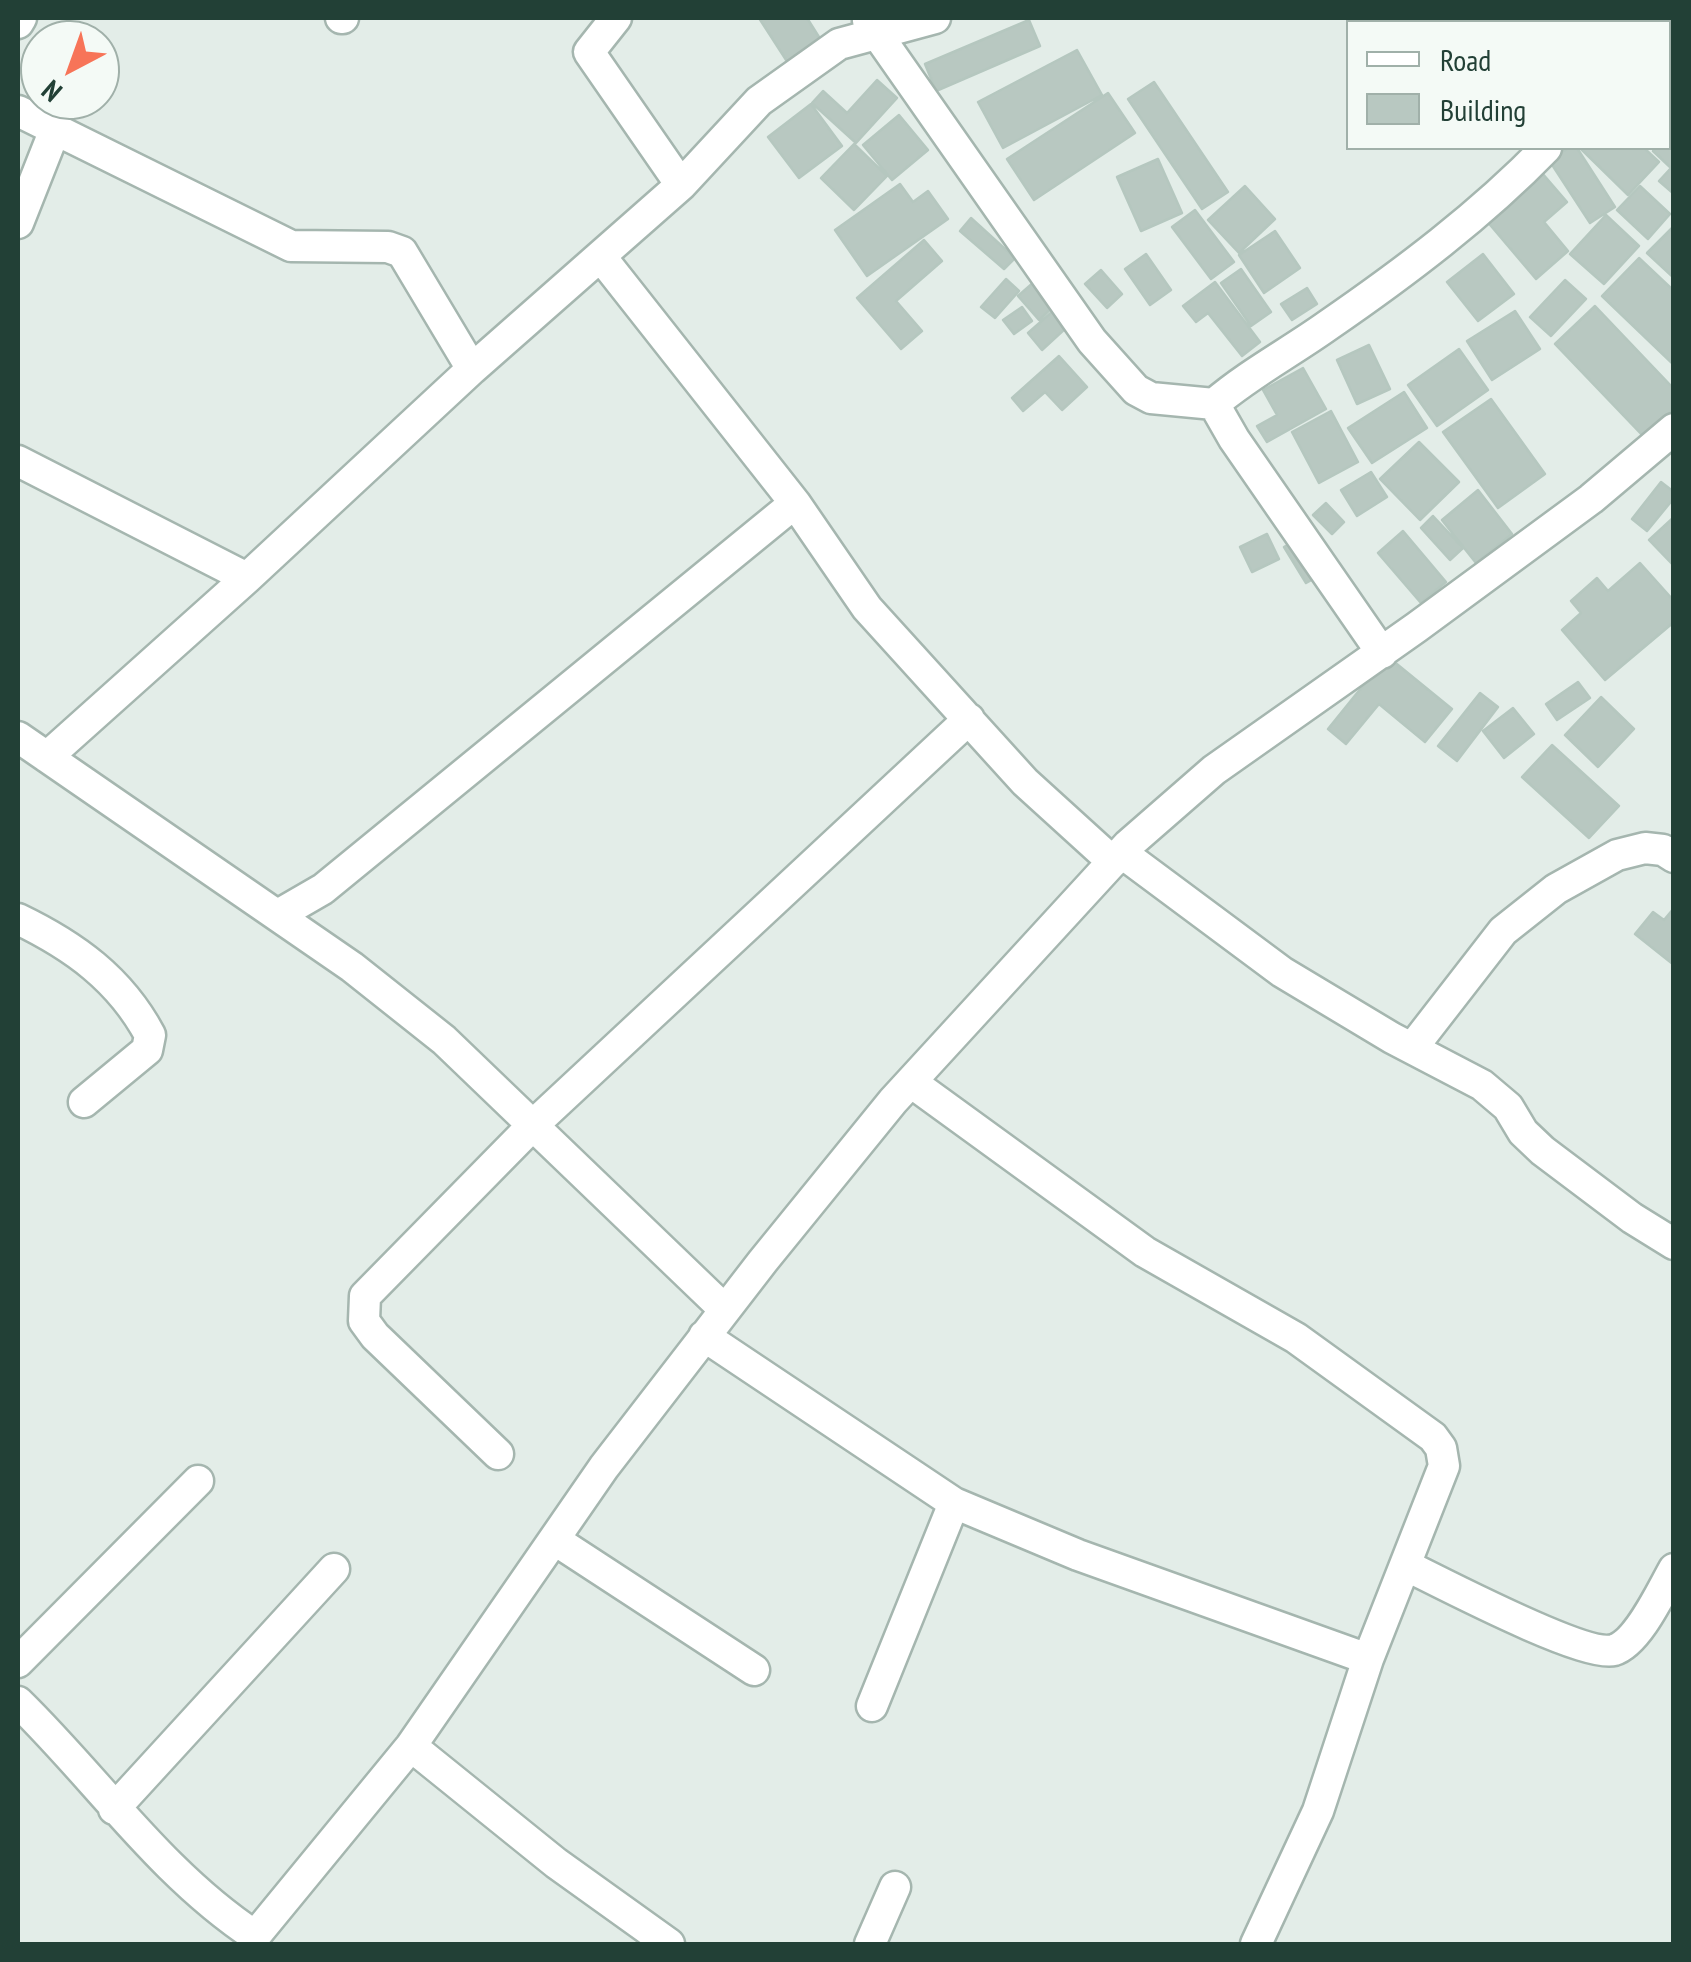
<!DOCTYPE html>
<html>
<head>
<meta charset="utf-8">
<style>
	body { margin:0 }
	#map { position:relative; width:1691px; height:1962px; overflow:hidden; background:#e3ede8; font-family:"PT Sans Narrow",sans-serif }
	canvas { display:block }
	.frame { position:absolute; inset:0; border:20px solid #224036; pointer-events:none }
	.legend { position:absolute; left:1346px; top:20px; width:325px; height:130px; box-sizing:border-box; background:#f4faf6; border:2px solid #a0b0a9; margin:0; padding:12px 18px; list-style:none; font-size:30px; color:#224036 }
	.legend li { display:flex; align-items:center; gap:20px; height:50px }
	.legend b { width:50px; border:2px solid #a0b0a9 }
	.north { position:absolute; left:20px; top:20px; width:100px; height:100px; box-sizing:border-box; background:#f4faf6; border:2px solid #a0b0a9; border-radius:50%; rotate:221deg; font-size:28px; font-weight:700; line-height:40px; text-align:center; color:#224036 }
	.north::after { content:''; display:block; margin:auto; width:35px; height:45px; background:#f77458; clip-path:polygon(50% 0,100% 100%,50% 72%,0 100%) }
</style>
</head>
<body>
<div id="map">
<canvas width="1691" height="1962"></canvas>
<div class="frame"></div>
<ul class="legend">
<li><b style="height:12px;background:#fff"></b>Road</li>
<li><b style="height:28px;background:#b8c8c1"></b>Building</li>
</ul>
<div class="north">N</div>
</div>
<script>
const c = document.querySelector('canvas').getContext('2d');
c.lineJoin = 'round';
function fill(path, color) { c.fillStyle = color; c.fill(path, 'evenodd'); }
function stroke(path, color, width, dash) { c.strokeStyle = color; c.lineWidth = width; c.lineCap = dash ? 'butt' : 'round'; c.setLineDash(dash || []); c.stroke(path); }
const building = new Path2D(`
	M759,18H807L824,45L790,66Z
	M1539,18H1571L1566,22H1534Z
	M1596,18H1641L1642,19L1638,22H1590Z
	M1029,20L1040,46L936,91L925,64Z
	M1077,50L1102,95L1003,148L978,102Z
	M877,80L897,98L856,143L812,103L823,91L847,113Z
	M1154,82L1228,192L1202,209L1128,99Z
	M1108,93L1135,133L1034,200L1007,159Z
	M811,104L842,146L799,178L768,137Z
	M899,115L928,150L892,180L863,145Z
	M1674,128V194L1659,181L1671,168L1653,151L1656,148H1668V134Z
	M854,144L887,176L854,210L821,178Z
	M1569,148H1577L1615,207L1590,223L1549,160Z
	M1580,148H1644L1659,162L1628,195Z
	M1158,159L1182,213L1141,231L1117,177Z
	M1542,173L1567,202L1544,222L1568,251L1536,279L1486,220Z
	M900,184L913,202L928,191L948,219L867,276L835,230Z
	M1245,186L1275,219L1239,253L1208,220Z
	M1640,186L1670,214L1648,239L1617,210Z
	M1195,210L1234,262L1211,279L1172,227Z
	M1606,215L1639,246L1604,284L1570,254Z
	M971,218L1015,258L1004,269L960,231Z
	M1674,226V278L1647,253Z
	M1275,231L1300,268L1264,293L1239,255Z
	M924,240L942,261L896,301L922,331L901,349L857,298Z
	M1146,254L1171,290L1150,305L1125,269Z
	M1483,254L1514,294L1478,321L1447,282Z
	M1639,258L1674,291V365L1602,296Z
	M1241,269L1271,312L1251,326L1221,283Z
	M1101,270L1122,294L1107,308L1085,284Z
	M1006,279L1019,291L995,318L981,307Z
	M1565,280L1586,299L1551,336L1530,317Z
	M1034,282L1054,306L1039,320L1018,296Z
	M1215,282L1260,342L1242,356L1208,313L1196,322L1183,306Z
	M1307,288L1317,304L1292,320L1281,304Z
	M1595,306L1674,389V409L1644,437L1555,344Z
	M1022,307L1032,321L1014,334L1003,320Z
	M1053,311L1067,327L1042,350L1028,333Z
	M1515,311L1540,349L1492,380L1467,341Z
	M1369,345L1390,389L1357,404L1337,360Z
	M1459,349L1488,390L1437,426L1408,385Z
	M1059,356L1087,387L1062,410L1045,392L1023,411L1012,398Z
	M1303,368L1326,409L1267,442L1257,426L1277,415L1263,390Z
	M1404,392L1427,428L1372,463L1348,428Z
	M1491,399L1545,474L1498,508L1443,432Z
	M1331,411L1358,462L1319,483L1292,432Z
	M1419,442L1459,482L1420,520L1380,479Z
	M1371,472L1387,497L1357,516L1341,490Z
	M1661,482L1674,492V498L1647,531L1632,519Z
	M1478,490L1512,534L1476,563L1442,520Z
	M1326,503L1344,522L1332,534L1313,515Z
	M1433,516L1463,548L1450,560L1421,528Z
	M1674,517V566L1649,540Z
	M1403,531L1446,582L1421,603L1378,553Z
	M1267,534L1279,559L1252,572L1240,547Z
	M1296,540L1319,576L1306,583L1284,547Z
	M1640,563L1674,601V622L1605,680L1562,630L1581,613L1571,601L1597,578L1608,591Z
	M1387,656L1452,709L1425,742L1379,704L1346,744L1328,729Z
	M1578,682L1590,698L1557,720L1546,704Z
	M1480,693L1498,707L1457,761L1438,746Z
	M1601,697L1634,729L1598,767L1565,735Z
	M1513,708L1534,734L1504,758L1483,731Z
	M1552,745L1619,806L1589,838L1522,777Z
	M1674,908V965L1635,934L1653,912L1664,920Z`);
const minor = new Path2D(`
	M341,18H343
	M616,18L589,52L681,185
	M868,21L1092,341L1136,390L1151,398L1214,404
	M1666,22L1671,18
	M18,23L21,18
	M18,111L291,246L388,247L402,252L472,369
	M18,223L54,132
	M601,257L795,503L867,608L1025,782L1113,862
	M18,461L247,578
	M1382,653L1234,439L1214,404C1249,374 1289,353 1327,326C1404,273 1481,215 1546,148
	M18,737L352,967L444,1040L725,1310
	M47,757L247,578L472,369L681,185L759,101L839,44L935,18
	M1122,853L1282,972L1392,1038L1482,1085L1508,1107L1523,1132L1543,1151L1632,1218L1674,1244
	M278,915L323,889L795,503
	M18,919C74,946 120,979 150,1035L147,1050L84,1102
	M1413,1047L1503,931L1556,889L1617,855L1645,848L1663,850L1674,857
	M704,1336L954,1503L1078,1555L1368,1659L1444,1466L1441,1448L1433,1437L1296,1338L1145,1252L911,1082
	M498,1454L375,1336L364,1321L365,1296L531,1127L969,719
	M555,1540L754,1670
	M1405,1565C1440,1582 1584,1658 1614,1650C1638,1643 1662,1590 1674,1569
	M18,1662L198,1481
	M18,1702C97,1779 161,1874 255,1936L411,1746L604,1467L763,1261L893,1101L1128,845L1214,770L1417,627L1591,499L1674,429
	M872,1706L954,1503
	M411,1746L556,1863L669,1944
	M114,1809L334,1569
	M870,1944L895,1887
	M1256,1944L1318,1811L1368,1659`);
fill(building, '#b8c8c1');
stroke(building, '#b5c7bf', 2.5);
stroke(minor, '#a5b6af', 35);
stroke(minor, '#fff', 30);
</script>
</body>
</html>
